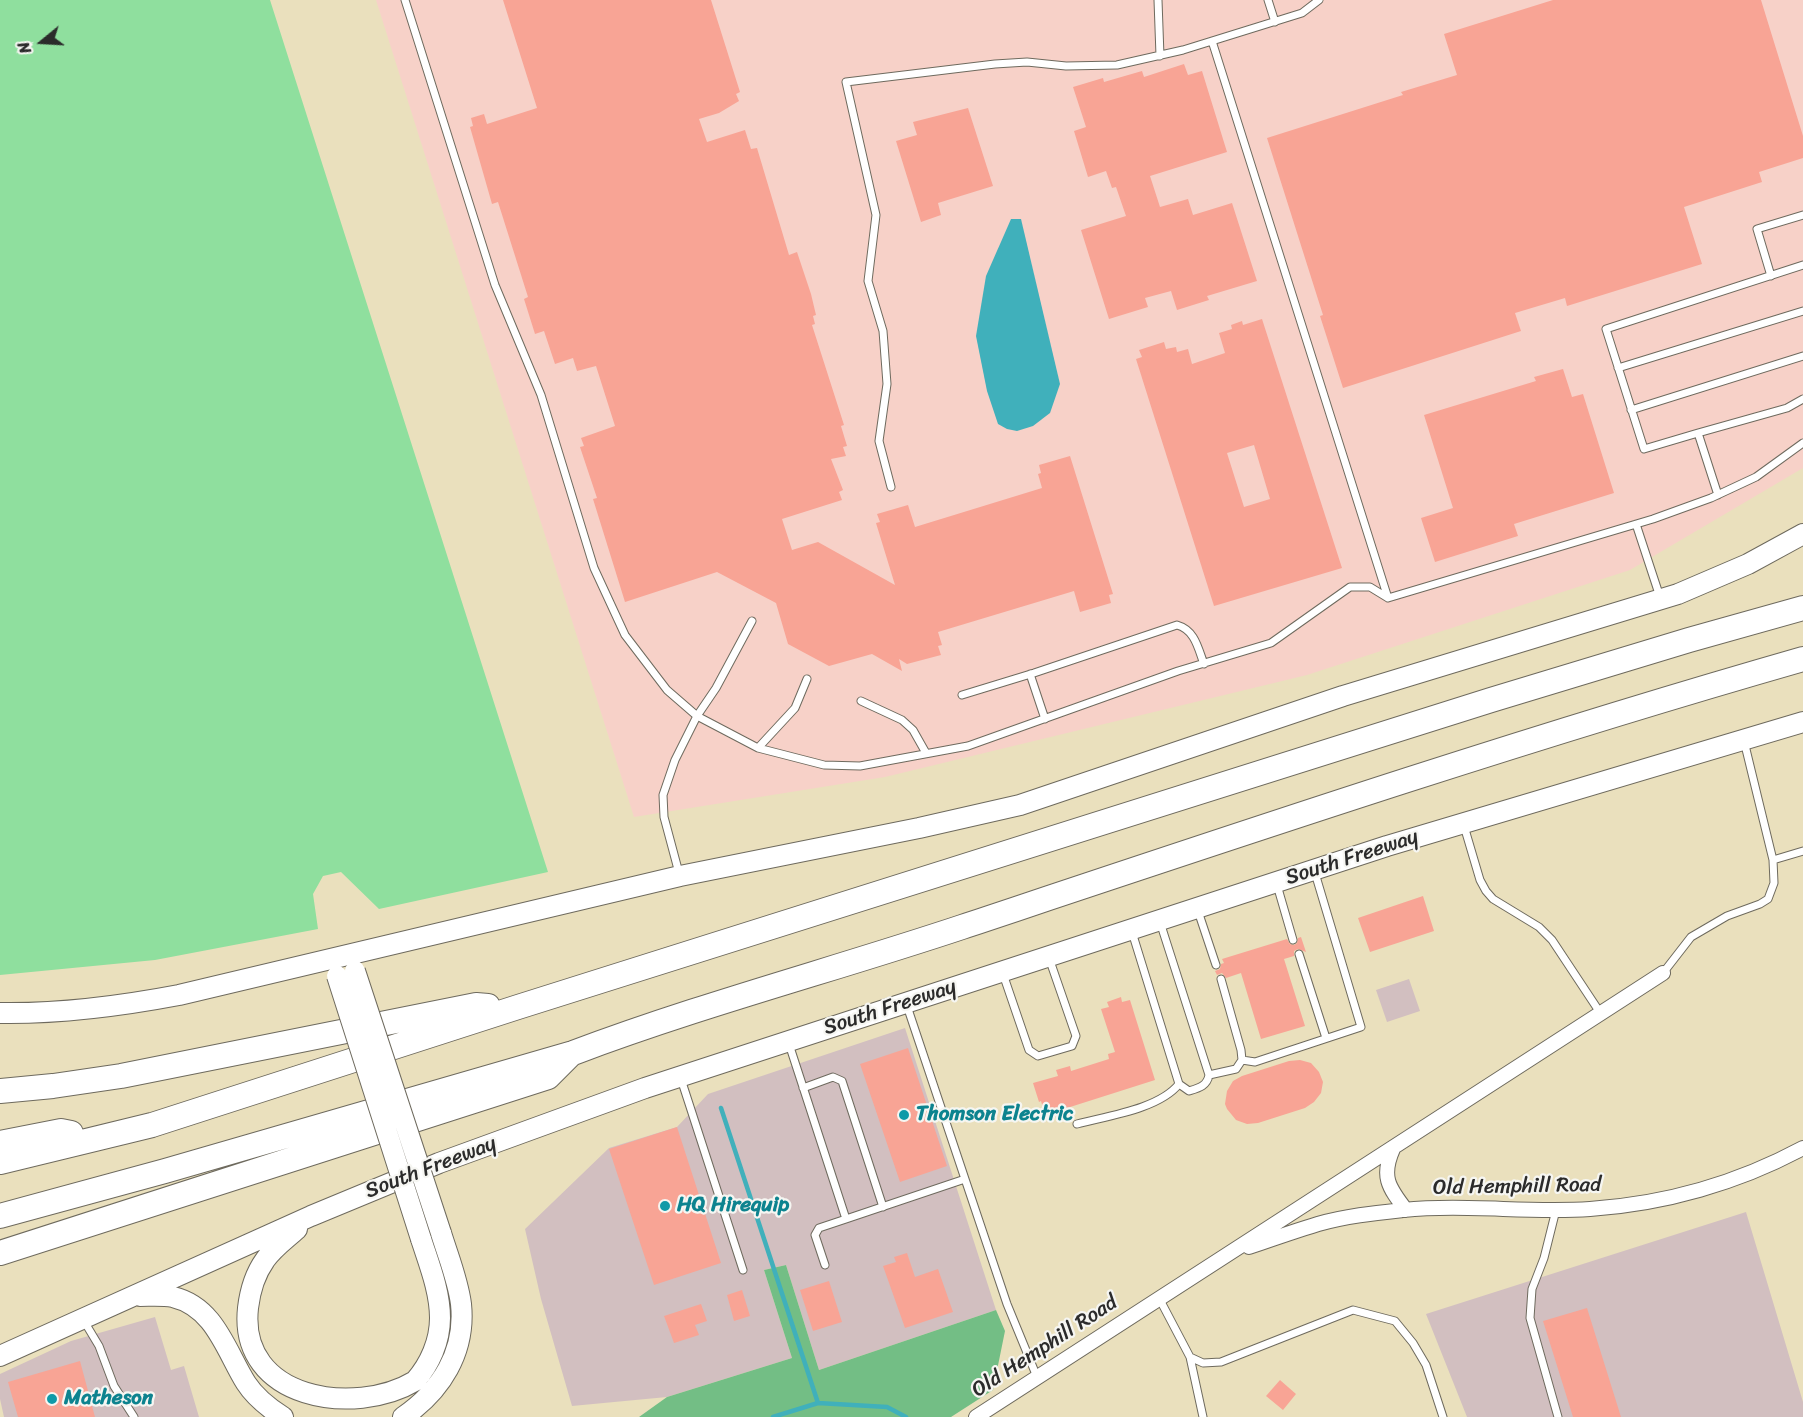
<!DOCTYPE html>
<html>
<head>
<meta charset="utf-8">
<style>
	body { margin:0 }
	#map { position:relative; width:1803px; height:1417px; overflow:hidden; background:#eae0bd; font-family:Sriracha,sans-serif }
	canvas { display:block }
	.north { position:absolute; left:12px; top:12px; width:60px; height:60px; -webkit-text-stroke:4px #f6f6f2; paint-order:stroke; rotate:252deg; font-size:16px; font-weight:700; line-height:24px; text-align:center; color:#2b2b2b }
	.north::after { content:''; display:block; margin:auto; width:21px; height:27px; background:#2b2b2b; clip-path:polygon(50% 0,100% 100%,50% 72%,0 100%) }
</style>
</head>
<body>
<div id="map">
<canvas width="1803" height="1417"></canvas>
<div class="north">N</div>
</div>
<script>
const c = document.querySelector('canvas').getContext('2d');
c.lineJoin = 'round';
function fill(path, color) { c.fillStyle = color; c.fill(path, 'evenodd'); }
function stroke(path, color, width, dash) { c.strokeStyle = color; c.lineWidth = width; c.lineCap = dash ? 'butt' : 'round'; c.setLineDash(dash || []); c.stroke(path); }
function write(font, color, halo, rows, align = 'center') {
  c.font = font + ' Sriracha,sans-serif'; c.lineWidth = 4.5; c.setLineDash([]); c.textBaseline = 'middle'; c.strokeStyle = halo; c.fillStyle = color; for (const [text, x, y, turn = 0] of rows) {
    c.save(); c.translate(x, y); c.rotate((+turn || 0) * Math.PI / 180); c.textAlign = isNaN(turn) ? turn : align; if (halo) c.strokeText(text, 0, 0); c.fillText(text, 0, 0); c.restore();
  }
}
const built = new Path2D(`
	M376,0H1803V468L1630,570L1307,675L885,777L634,817Z`);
const industrial = new Path2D(`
	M1409,979L1420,1011L1387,1022L1376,990Z
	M905,1028L996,1310L819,1370L786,1265L764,1270L792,1358L667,1397L572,1406L541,1299L525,1229L609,1148L677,1127L708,1094Z
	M1746,1212L1803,1402V1417H1467L1426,1314Z
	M155,1317L171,1370L184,1366L199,1417H4L0,1399V1374L71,1341Z`);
const green = new Path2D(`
	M0,0H270L548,872L379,909L341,872L323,876L313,894L318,929L155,960L0,975Z`);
const forest = new Path2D(`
	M786,1265L819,1370L996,1310L1005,1331L993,1390L951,1417H639L667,1397L792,1358L764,1270Z`);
const water = new Path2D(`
	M1011,219H1021L1060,384L1050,413L1033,426L1017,431L1007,429L998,424L987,391L976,336L986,276Z`);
const stream = new Path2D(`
	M721,1108L818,1403
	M773,1417L818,1403L887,1407L906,1417`);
const building = new Path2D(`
	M503,0H711L740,92L736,94L739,101L719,113L699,119L707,142L745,130L751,149L757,148L789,255L797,252L811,294L816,315L813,316L815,324L812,325L844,425L841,426L847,446L843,447L846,456L831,459L843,490L839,492L842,500L782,519L792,550L818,542L895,585L876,523L880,522L877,514L908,505L915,527L1042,488L1038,474L1041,473L1039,465L1070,456L1113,594L1109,595L1111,603L1080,612L1074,591L938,632L942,645L938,646L941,655L907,664L899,659L902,671L872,654L829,666L788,644L776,603L717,572L625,602L593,499L597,498L580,447L584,446L581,438L615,426L596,366L577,371L573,358L555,364L544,331L535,334L524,299L528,297L498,202L492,204L470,127L473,126L471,118L484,114L487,124L537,108Z
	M1553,0H1761L1803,136V158L1759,172L1762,182L1684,207L1702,264L1567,306L1565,298L1515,313L1521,331L1343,388L1320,316L1323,315L1267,138L1403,95L1401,92L1457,75L1444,34Z
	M1184,64L1188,75L1202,71L1227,152L1150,176L1160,207L1188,199L1193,215L1232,203L1257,281L1207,296L1209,300L1177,310L1171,291L1145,298L1148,307L1109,319L1081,230L1126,216L1116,187L1112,188L1106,171L1088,177L1074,131L1086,127L1073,87L1103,78L1104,82L1142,71L1144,77Z
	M968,108L993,186L938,203L941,215L921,222L896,141L917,135L913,122Z
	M1262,319L1342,568L1214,606L1136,359L1142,357L1139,350L1164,342L1166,349L1176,347L1177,352L1188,349L1192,364L1225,353L1219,333L1232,329L1231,325L1242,321L1243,325ZM1254,445L1270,499L1244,507L1227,453Z
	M1563,369L1572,397L1583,394L1614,493L1514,524L1518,536L1435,562L1421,518L1453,508L1424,415L1536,381L1534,377Z
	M1423,896L1434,931L1370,952L1358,918Z
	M1301,937L1306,952L1298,949L1294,951V956L1284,959L1305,1026L1261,1039L1241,973L1226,978L1222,973L1217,975L1215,971L1220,969L1221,964L1224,963L1222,959L1287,939L1290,944L1294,945L1297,943L1298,938Z
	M1121,997L1122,1002L1130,1000L1155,1080L1045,1115L1041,1101L1039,1102L1033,1083L1058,1076L1056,1070L1070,1066L1071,1071L1109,1059L1108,1054L1115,1052L1101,1009L1109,1007L1107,1002Z
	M908,1048L947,1166L900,1182L860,1064Z
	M1300,1060L1311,1063L1319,1072L1323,1082L1321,1093L1314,1102L1305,1108L1258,1123L1247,1124L1236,1120L1227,1109L1225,1104L1227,1091L1233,1081L1242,1076L1289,1061Z
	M677,1127L721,1263L654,1285L609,1149Z
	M907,1253L915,1277L938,1269L953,1312L905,1328L883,1266L896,1262L894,1257Z
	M829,1281L842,1322L813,1331L800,1290Z
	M742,1290L750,1316L734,1321L727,1295Z
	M701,1304L707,1321L695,1325L699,1335L674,1343L664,1316Z
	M1587,1308L1621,1417H1573L1543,1321Z
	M80,1361L95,1417H18L8,1382Z
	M1280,1380L1296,1394L1283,1410L1266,1396Z`);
const service = new Path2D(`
	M405,0L495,285L541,395L594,568L625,635L667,690L697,716L758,748L824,765L860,766L968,746L1178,671L1271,643L1350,587H1370L1388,598L1653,519L1711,498L1756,477L1803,443
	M1158,0L1160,56
	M1268,0L1275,22
	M1212,41L1388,598
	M1771,276L1757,229L1803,215
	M1618,368L1803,311
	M1631,410L1803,356
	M1698,433L1787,408L1803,399
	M891,487L879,441L887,384L883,331L868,281L876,215L846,82L995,64L1027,62L1066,66L1117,65L1183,50L1302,13L1319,0
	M1718,495L1698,433L1644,449L1606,329L1803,265
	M1636,524L1660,597
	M1030,674L1045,719
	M962,695L1034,673L1177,625C1195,630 1198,648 1204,664
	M861,701L902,720L913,730L926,753
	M1744,741L1773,860L1803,851
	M758,748L795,708L807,679
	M1464,826L1480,880L1486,891L1493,899L1539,927L1552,940L1601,1014
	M679,873L664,817L663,795L675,760L697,716L716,688L752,621
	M1277,885L1293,940
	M1198,911L1216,965
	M1160,922L1209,1075L1236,1069L1242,1060L1241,1050L1221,979
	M1132,932L1179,1084L1189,1091C1199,1088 1207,1086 1209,1075
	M1299,954L1326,1038
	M1663,973L1691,937L1727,916L1760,904L1768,899L1774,883L1773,860
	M1003,974L1029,1050L1038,1056L1072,1046L1076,1036L1049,958
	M789,1044L846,1219L965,1179L907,1006
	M1242,1060L1255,1062L1361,1027L1315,873
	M681,1079L743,1270
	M803,1088L833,1077L842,1081L883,1207
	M1077,1124C1107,1116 1159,1109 1179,1084
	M965,1179L1007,1304L1037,1377
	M1556,1210L1544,1258L1532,1289L1530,1318L1558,1417
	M825,1265L815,1235L819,1228L846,1219
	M1159,1298L1190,1357L1203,1417
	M84,1321L99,1346L114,1386L134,1417
	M1190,1357L1203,1363L1221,1362L1353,1310L1395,1321L1413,1343L1426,1365L1443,1417`);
const minor = new Path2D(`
	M1393,1149C1381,1176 1388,1187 1406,1210
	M1249,1247C1272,1239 1295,1231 1318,1224C1346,1216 1375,1213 1403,1210C1465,1204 1528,1213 1590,1209C1664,1204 1738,1183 1803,1148
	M976,1417L1663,973`);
const secondary = new Path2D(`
	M0,1013C60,1014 121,1006 179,995L680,876L919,828L1020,805L1343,696L1678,594L1748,564L1803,534
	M297,1229C286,1239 273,1248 265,1260C255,1274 250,1291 248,1308C238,1400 355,1417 415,1381C430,1364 440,1341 440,1318C440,1291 429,1264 421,1239
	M140,1296C151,1296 162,1295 173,1297C215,1307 226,1351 246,1383C255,1397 269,1408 283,1417
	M0,1356L311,1216L439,1163L645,1088L1387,846L1803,722
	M403,1417C441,1391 466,1352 461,1304C458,1280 448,1256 441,1233`);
const motorway = new Path2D(`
	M0,1091L53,1086L121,1076L476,1005L488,1006
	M0,1143L61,1131L71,1133
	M0,1162L152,1125L518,1007L1491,700L1689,640L1803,608
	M0,1216L165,1171L573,1053C700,1005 833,970 962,927C1241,834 1520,740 1803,659
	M0,1253L548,1077L570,1055`);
const secondaryBridge = new Path2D(`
	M355,971L441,1233
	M337,976L421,1239`);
const markers = [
	[904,1115,6,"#0f9aa8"],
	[665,1206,6,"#0f9aa8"],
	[52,1399,6,"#0f9aa8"]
];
const streetNames = [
	["South Freeway",1352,858,-18],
	["South Freeway",890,1008,-18],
	["South Freeway",431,1168,-21],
	["Old Hemphill Road",1517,1187,-1],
	["Old Hemphill Road",1045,1347,-33]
];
const cultureNames = [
	["Thomson Electric",916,1115],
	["HQ Hirequip",677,1206],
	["Matheson",64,1399]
];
fill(built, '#f7d1c8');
fill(industrial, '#d2bfc0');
fill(green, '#8fdf9e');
fill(forest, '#73be85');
fill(water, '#40b0bb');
stroke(stream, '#40b0bb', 4.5);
fill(building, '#f8a495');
stroke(service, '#6e6a5e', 9);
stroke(minor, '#6e6a5e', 16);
stroke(secondary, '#6e6a5e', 22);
stroke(motorway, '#6e6a5e', 26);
stroke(service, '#fff', 7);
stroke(minor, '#fff', 14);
stroke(secondary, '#fff', 20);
stroke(motorway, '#fff', 24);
stroke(secondaryBridge, '#6e6a5e', 22, []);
stroke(secondaryBridge, '#fff', 20);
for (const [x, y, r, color] of markers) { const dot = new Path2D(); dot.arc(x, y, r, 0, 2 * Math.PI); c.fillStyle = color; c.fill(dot); stroke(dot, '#f6f6f2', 2); }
write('21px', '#2b2b2b', '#f6f6f2', streetNames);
write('bold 21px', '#0d838f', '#f6f6f2', cultureNames, 'left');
</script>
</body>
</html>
